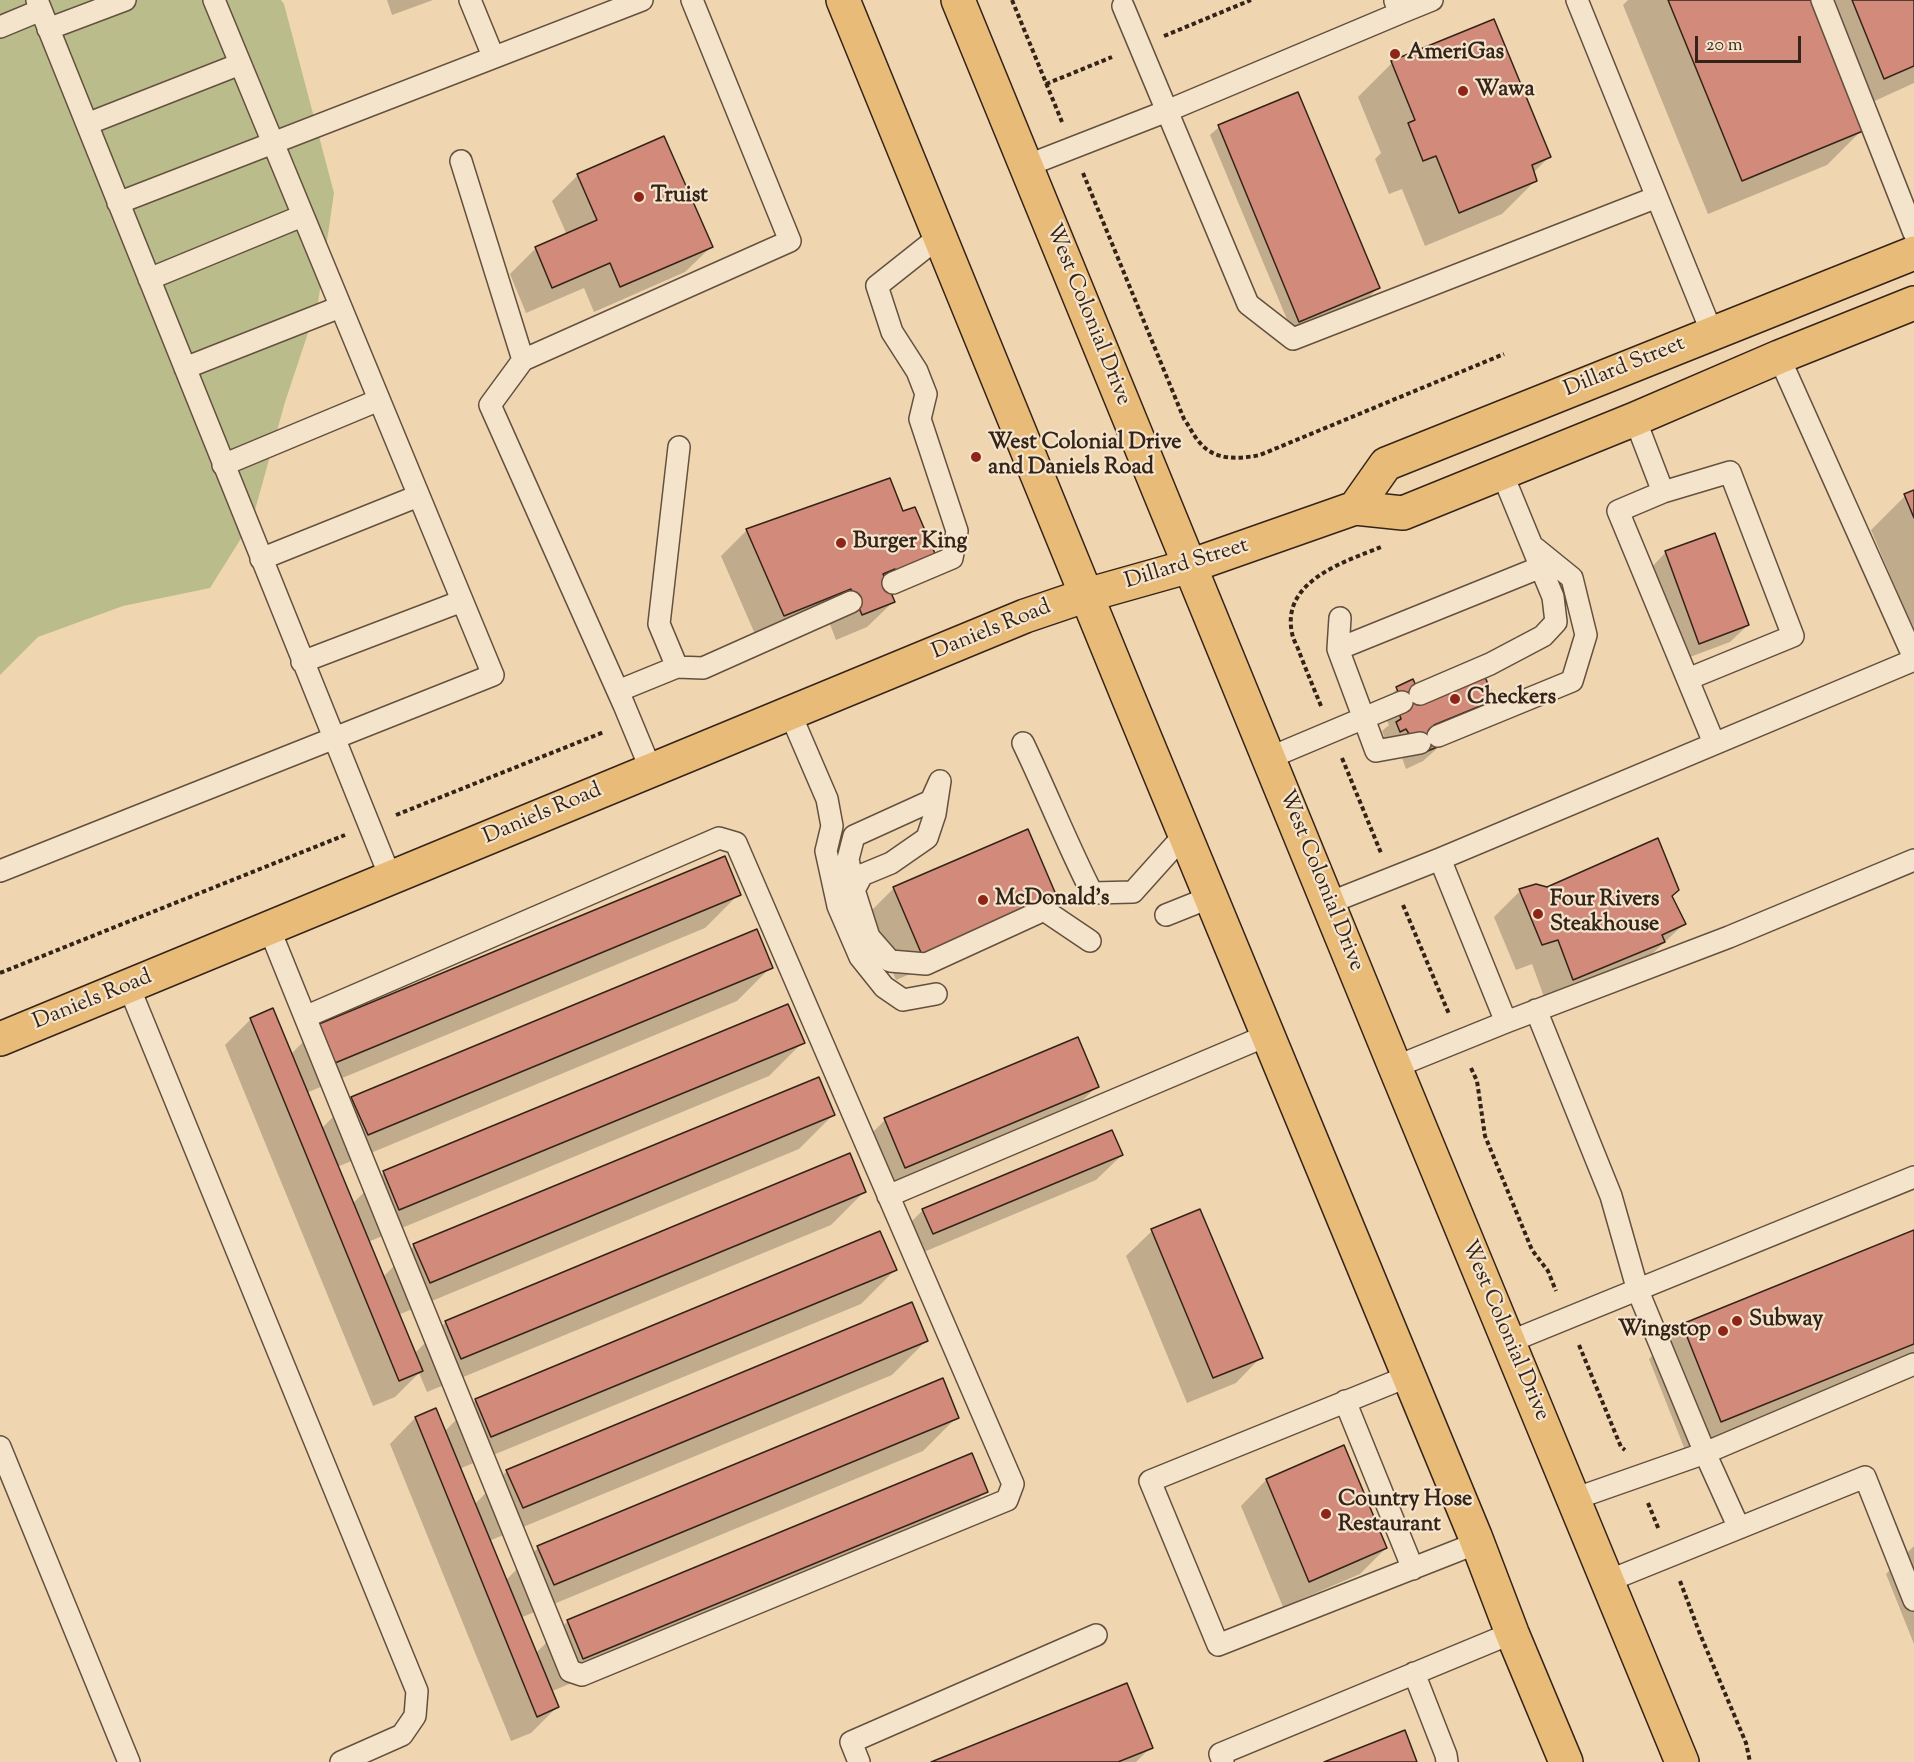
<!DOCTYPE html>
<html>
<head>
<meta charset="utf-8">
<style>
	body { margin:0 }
	#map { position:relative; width:1914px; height:1762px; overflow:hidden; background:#f0d6b0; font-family:"Sorts Mill Goudy",serif }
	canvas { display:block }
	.scale { position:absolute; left:1695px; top:36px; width:106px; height:27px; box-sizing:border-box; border:3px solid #342318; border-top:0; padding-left:8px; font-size:18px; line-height:21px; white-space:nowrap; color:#342318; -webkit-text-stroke:4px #f5e4cc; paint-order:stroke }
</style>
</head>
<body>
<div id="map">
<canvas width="1914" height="1762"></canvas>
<div class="scale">20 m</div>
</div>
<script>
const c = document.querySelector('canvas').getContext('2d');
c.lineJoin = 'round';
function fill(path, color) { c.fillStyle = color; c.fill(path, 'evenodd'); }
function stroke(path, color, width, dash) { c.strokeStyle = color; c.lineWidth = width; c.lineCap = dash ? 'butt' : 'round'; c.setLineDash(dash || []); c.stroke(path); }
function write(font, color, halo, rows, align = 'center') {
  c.font = font + ' "Sorts Mill Goudy",serif'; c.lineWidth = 4.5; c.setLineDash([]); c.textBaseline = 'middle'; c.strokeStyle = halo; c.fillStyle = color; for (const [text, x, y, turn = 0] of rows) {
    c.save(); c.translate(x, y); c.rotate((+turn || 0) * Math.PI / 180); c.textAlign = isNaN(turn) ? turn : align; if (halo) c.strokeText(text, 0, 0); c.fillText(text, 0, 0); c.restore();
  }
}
const green = new Path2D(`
	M0,0H281L284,4L334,193L318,303L285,402L252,521L210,588L123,606L38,637L0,675Z`);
const shadow = new Path2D(`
	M387,0H433L392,15Z
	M1628,0H1914V83L1853,111L1861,131L1827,165L1708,214L1623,5Z
	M1392,63L1549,157L1533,173L1536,180L1502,214L1425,246L1402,189L1389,194L1375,159L1381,153L1358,97Z
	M1219,127L1378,288L1370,296L1291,329L1210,135Z
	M578,175L711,247L685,272L594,312L584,288L526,313L510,274L535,249L567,235L552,201Z
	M1914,492V632L1871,530L1905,496Z
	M903,513L934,556L889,591L893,602L867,627L836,640L826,614L758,641L721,556L747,530Z
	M1666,552L1748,625L1730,642L1682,660L1649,570Z
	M1397,689L1423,704L1493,699L1423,761L1406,769L1400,752L1380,740L1384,736L1382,731L1389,725L1380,706Z
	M1536,886L1547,889L1671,896L1684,924L1638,967L1547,1005L1532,964L1516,970L1494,917L1520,891Z
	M894,888L1055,897L1029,923L896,980L868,914Z
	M739,894L705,928L306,1093L321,1129L352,1098L771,967L737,1001L337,1167L352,1204L384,1173L803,1042L769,1076L368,1242L382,1278L414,1246L833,1115L799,1149L398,1315L414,1354L446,1322L865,1191L831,1225L427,1392L419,1373L395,1397L373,1406L225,1045L251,1019L290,1055L320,1025Z
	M1097,1086L1071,1112L879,1193L859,1146L885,1120Z
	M1122,1155L1096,1180L907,1259L897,1236L923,1210Z
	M1152,1231L1261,1357L1236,1383L1187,1403L1126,1256Z
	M1914,1232V1363L1687,1455L1649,1359L1683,1325Z
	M895,1270L861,1304L459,1469L474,1505L507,1471L926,1341L892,1375L489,1541L505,1581L538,1548L957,1417L923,1451L520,1618L535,1654L567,1622L971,1455L986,1491L952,1525L550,1692L557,1707L531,1733L511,1741L390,1444L415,1418L435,1410L444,1432L476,1400Z
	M1266,1480L1386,1548L1360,1574L1283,1607L1241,1506Z
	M1914,1546V1644L1886,1574Z
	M1151,1747L1136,1762H935Z`);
const building = new Path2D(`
	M1668,0H1811L1863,131L1742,181Z
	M1852,0H1914V66L1884,79Z
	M1494,19L1551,157L1532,165L1537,181L1459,213L1436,156L1423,161L1408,123L1415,120L1391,61Z
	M1298,92L1380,288L1299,322L1218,125Z
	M664,136L713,247L620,287L610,263L552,288L535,247L597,220L577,174Z
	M890,478L903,511L915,507L936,556L896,574L895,569L883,574L895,602L862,615L851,589L784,616L746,529Z
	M1914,490V518L1904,494Z
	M1715,533L1749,625L1699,644L1665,551Z
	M1485,677L1495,700L1434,725L1442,745L1423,753L1417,735L1409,734L1406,729L1400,732L1396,722L1401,719L1399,713L1405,708L1396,687L1413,679L1423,702Z
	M1028,829L1057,897L922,955L893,887Z
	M1658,838L1679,890L1672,896L1686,924L1662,935L1665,942L1573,980L1558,940L1542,945L1519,889L1536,884L1547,887Z
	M725,856L741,895L335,1063L319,1024Z
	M757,929L773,968L368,1135L351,1097Z
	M788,1004L805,1043L399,1210L383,1171Z
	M273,1008L423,1371L399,1381L250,1018Z
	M1078,1037L1099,1087L905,1168L884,1118Z
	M819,1077L835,1115L430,1283L413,1244Z
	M1112,1130L1123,1155L933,1234L922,1209Z
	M850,1153L866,1192L461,1359L445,1321Z
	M1200,1209L1263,1358L1213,1378L1151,1229Z
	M1914,1230V1344L1721,1422L1682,1324Z
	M880,1231L897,1270L491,1437L475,1399Z
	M912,1302L928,1341L523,1508L506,1470Z
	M943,1378L959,1418L554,1585L537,1546Z
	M436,1408L559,1707L537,1717L415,1417Z
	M1344,1445L1387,1548L1309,1582L1266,1479Z
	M972,1453L988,1492L583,1659L567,1620Z
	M1127,1683L1153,1748L1118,1762H931Z
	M1405,1730L1417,1762H1324Z`);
const path = new Path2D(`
	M1012,0L1062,122
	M1164,36L1251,0
	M1046,84L1112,57
	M1083,173L1184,419C1190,427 1194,437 1201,444C1216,461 1240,459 1260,455L1504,354
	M1321,706C1314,689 1307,672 1300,654C1298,647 1293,640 1292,633C1281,581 1344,562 1381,547
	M1342,758L1381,853
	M396,815L604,732
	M1403,905L1449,1014
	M0,973L345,835
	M1471,1068L1477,1081L1485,1136L1532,1250L1548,1271L1556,1291
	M1579,1345L1621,1447L1625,1450
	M1648,1503L1659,1530
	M1680,1581L1700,1634L1746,1743L1750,1762`);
const lane = new Path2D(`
	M37,0L391,879
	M470,0L493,56
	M1577,0L1712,333
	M1822,0L1914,233
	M1395,1L1400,13L1432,0
	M1400,13L1167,111L1248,304L1293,339L1657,197
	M0,27L41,10
	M48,29L125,0
	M87,124L240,64
	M461,161L523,360
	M1026,166L1167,111L1123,6
	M118,203L642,0
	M149,279L302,216
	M1779,357L1914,658
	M185,368L340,307
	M1635,419L1663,492
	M679,447L659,624L677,667L703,668L851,602
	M223,465L379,400
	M261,559L418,496
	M893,583L952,558L957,531L920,419L926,394L917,371L892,332L877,286L940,236
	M1338,649L1340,618
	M302,662L462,601
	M1688,679L1793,636L1730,472L1663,492L1618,511L1714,743
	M618,691L677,667
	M1420,694L1490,664L1543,636L1556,622L1553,597L1502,473
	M790,713L827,799L832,826L826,851L838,906L860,957L884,987L903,1000L936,994
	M1438,736L1572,681L1586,635L1572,578L1535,548
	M1023,743C1047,793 1067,844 1092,893L1133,892L1185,834
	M1420,743L1376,751L1338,649L1541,567
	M1269,758L1402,702
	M651,770L624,705L490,405L523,360L790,241L692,0
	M1440,859L1506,1022
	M0,871L493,675L214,0
	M854,890L862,875L891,863L927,838L935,814L940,781L931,801L854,836L848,859L854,890L869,937L890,961L926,964L1044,910L1090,941
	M1329,903L1440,859L1914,660
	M1166,915L1211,897
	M269,928L305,1017L570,1671L582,1675L1007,1500L1013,1484L736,843L719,838L305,1017
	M129,987L417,1691L415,1716L402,1735L341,1762
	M1536,1010L1611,1196L1638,1291L1705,1453L1739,1528L1608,1581
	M1395,1067L1506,1022L1729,937L1914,860
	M888,1196L1268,1035
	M1509,1342L1914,1177
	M1409,1376L1150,1481L1218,1645L1477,1543
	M1345,1401L1413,1569
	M0,1447L129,1762
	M1574,1499L1705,1453L1914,1364
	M1739,1528L1865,1477L1914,1600
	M1414,1673L1446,1755L1447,1762
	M859,1762L851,1742L1096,1635
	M1223,1762L1220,1754L1512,1633`);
const primary = new Path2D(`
	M1355,508L1386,464L1914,253
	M0,1039L1025,616L1087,595L1190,566L1355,508L1403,513L1635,419L1779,357L1914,303`);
const highway = new Path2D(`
	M843,0L1128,697L1475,1536L1512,1633L1566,1762
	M958,0L1395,1067L1682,1762`);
const markers = [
	[1395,54,6,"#8f2418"],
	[1463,91,6,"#8f2418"],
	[639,197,6,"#8f2418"],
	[976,457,6,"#8f2418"],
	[841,543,6,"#8f2418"],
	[1455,699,6,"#8f2418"],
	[983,900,6,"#8f2418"],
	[1538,914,6,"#8f2418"],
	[1737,1321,6,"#8f2418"],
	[1723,1331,6,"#8f2418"],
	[1326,1514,6,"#8f2418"]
];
const poiNames = [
	["AmeriGas",1407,54],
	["Wawa",1475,91],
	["Truist",651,197],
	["West Colonial Drive",988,444],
	["and Daniels Road",988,469],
	["Burger King",853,543],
	["Checkers",1467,699],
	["McDonald's",995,900],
	["Four Rivers",1550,901],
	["Steakhouse",1550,926],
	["Subway",1749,1321],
	["Wingstop",1711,1331,"right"],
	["Country Hose",1338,1501],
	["Restaurant",1338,1526]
];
const streetNames = [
	["West Colonial Drive",1087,315,68],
	["Dillard Street",1625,368,-22],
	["Dillard Street",1187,565,-17],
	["Daniels Road",992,631,-22],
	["Daniels Road",543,815,-23],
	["West Colonial Drive",1320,881,68],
	["Daniels Road",93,1001,-22],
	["West Colonial Drive",1504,1331,67]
];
fill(green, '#babd8b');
fill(shadow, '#0003');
fill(building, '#d28a7a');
stroke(building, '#342318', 1.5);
stroke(lane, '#63503e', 24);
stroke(primary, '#342318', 36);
stroke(highway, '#342318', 36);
stroke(path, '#342318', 4, [4.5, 3]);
stroke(lane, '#f5e4cc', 21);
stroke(primary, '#e8bb78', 33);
stroke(highway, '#e8bb78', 33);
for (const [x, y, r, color] of markers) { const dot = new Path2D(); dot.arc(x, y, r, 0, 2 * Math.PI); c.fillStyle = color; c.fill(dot); stroke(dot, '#f5e4cc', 2); }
write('bold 22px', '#342318', '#f5e4cc', poiNames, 'left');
write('22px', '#342318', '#f5e4cc', streetNames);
</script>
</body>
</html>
